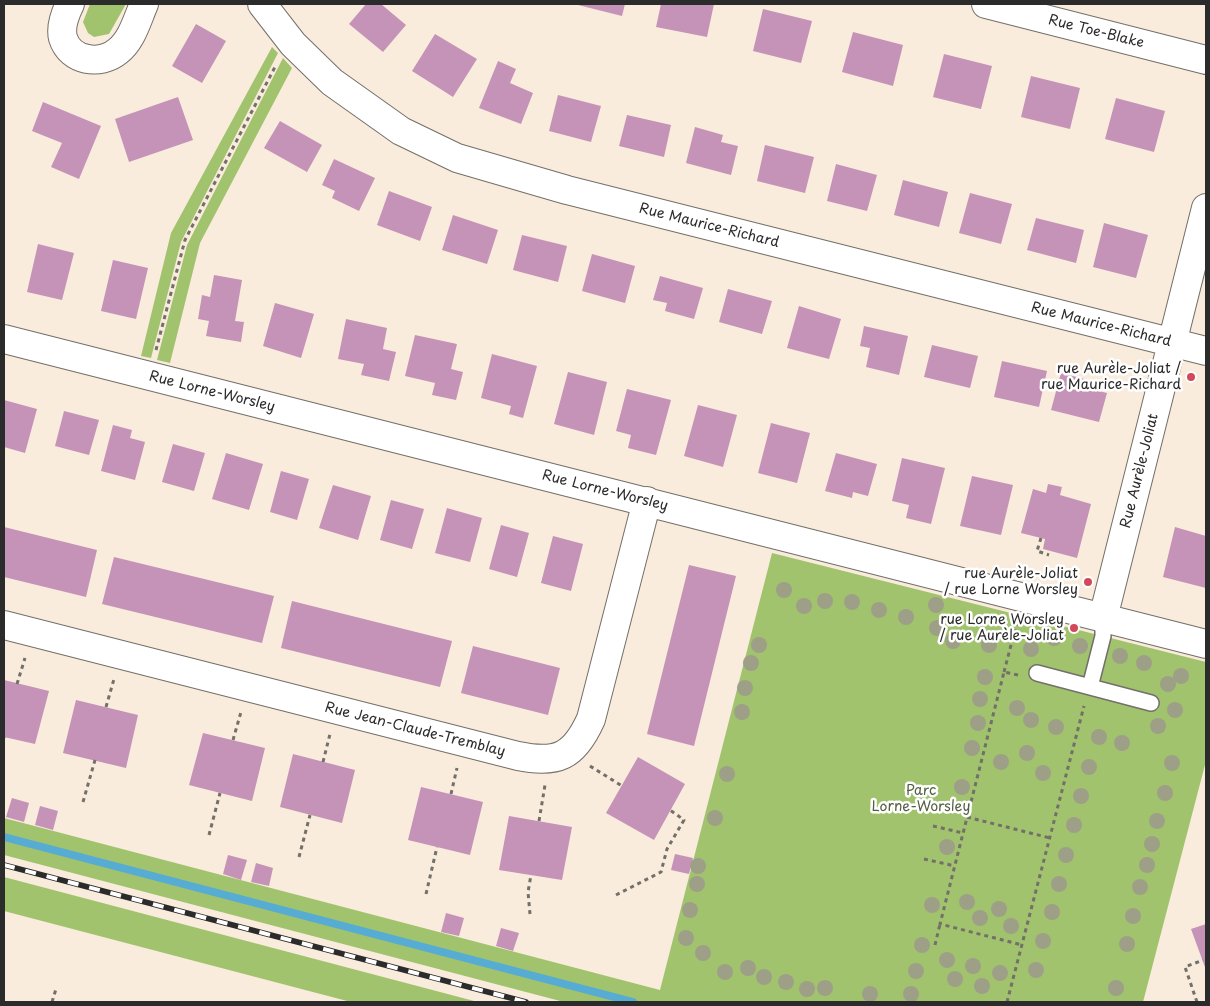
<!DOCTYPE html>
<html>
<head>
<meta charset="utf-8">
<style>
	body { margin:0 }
	#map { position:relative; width:1210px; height:1006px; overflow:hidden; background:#f9ecdc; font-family:"Playpen Sans",sans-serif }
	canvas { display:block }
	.frame { position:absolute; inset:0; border:5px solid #2b2b2b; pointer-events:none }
</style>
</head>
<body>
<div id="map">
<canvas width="1210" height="1006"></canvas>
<div class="frame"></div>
</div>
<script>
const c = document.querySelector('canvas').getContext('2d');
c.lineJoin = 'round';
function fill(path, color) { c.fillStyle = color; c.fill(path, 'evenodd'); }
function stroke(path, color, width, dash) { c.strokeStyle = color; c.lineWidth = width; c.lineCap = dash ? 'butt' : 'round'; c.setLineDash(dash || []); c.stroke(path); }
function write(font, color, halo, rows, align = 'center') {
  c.font = font + ' "Playpen Sans",sans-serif'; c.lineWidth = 5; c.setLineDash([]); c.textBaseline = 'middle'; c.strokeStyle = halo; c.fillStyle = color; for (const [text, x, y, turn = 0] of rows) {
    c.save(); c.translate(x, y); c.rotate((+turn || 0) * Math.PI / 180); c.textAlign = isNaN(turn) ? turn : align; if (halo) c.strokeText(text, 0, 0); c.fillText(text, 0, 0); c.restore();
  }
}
const green = new Path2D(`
	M90,4H126L109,34L94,37L88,33L83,22Z
	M272,47L278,53L181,242L151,358L141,356L171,233Z
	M283,58L292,68L200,243L170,363L157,360L187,245Z
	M772,553L1206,662V761L1143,1002H564L4,855V818L660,990Z
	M4,877L478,1002H351L4,911Z`);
const stream = new Path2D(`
	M4,837L633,1002`);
const building = new Path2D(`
	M366,4H381L406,25L383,52L349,24Z
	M574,4H625L622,16Z
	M661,4H714L707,37L656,27Z
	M763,9L812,21L801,63L753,51Z
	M196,24L226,41L202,83L172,66Z
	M853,32L903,45L893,86L842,72Z
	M435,34L477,59L453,97L412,71Z
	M944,54L992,66L981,109L933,97Z
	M498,61L516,69L510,83L533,93L521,124L479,108Z
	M1031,76L1080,88L1070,129L1021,117Z
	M558,95L601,106L591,142L549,131Z
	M178,97L193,140L129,162L115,119Z
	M1116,98L1165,111L1154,152L1105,139Z
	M43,102L101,126L79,179L51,167L62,143L32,131Z
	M627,115L671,125L664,157L619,146Z
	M280,121L322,145L307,172L264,148Z
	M695,127L723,135L721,142L738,146L731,175L686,163Z
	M765,145L814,157L805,193L757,181Z
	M334,159L375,178L359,211L332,198L335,191L322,185Z
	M836,164L877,175L867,211L827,201Z
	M903,180L948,192L939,227L894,215Z
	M389,191L432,207L420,241L377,225Z
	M970,193L1012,204L1001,244L959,233Z
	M453,215L498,230L487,264L442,250Z
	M1036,218L1084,230L1076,263L1027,250Z
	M1104,223L1148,235L1136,278L1093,267Z
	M522,235L567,246L558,282L513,270Z
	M38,244L74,253L62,300L27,292Z
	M592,254L635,266L625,303L582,291Z
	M113,260L148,268L136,319L101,311Z
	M214,275L242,280L235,321L244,322L241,342L206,336L209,321L198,319L202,295L210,297Z
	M660,276L703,288L694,319L665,311L667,303L653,300Z
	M728,289L772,301L762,334L719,322Z
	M275,303L314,314L301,358L263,346Z
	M799,306L841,319L829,359L787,348Z
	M346,319L387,328L383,349L396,352L389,381L361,375L364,364L338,359Z
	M864,326L908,336L899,375L866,367L870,348L860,346Z
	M415,335L457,344L451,369L463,372L456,400L432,395L435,383L405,376Z
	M932,345L978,356L970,388L924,377Z
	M492,354L537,366L523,418L509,414L511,406L481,398Z
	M1002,361L1047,371L1039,407L994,397Z
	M568,372L607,382L594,435L554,424Z
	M1061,373L1092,381L1090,389L1107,393L1099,422L1051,410Z
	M627,389L671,400L656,455L628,448L631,435L616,431Z
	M4,400L37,409L25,453L4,447Z
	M698,405L737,415L723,467L684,456Z
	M64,411L99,420L89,455L55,446Z
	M771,423L810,433L797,483L758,473Z
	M113,425L132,430L130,438L145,442L135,480L101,471Z
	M173,444L205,453L194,491L162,482Z
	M226,453L263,464L249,510L212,499Z
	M836,453L877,464L868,496L853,492L852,498L825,491Z
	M902,458L945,468L931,524L906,518L909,505L892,501Z
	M281,471L309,479L297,520L270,512Z
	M972,476L1013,485L1001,535L960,526Z
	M1048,484L1062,487L1060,495L1091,504L1077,558L1043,549L1045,539L1021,533L1033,489L1046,493Z
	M333,485L371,496L358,540L319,528Z
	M391,500L424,509L412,549L380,540Z
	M447,508L482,518L470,562L435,553Z
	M501,525L529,533L517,577L489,569Z
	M4,527L97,550L86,597L4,577Z
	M1175,527L1206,536V588L1163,577Z
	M553,536L583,544L571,591L541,583Z
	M114,557L274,596L262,643L102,604Z
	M689,565L736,576L694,746L647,734Z
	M292,601L452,641L440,687L281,648Z
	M473,646L560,668L548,715L461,693Z
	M4,680L49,691L35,744L4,737Z
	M76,700L138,715L126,768L63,753Z
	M203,733L265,748L252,801L189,785Z
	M293,754L355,770L342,823L280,807Z
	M638,757L685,784L654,840L606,813Z
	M421,787L483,802L470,855L408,840Z
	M12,798L29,803L24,822L6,817Z
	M40,806L58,811L53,830L35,825Z
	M509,816L572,827L562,880L499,870Z
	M675,854L693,858L689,874L671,870Z
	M228,855L247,860L241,880L223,874Z
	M256,863L273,868L269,886L251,882Z
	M446,913L464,918L459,936L441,932Z
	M1206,924V970L1191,929Z
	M501,928L519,933L513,951L496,946Z`);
const path = new Path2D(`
	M156,350L185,240L276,65
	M1041,538L1037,551L1049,555
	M1004,672L1017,622
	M1018,675L1004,672L940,924L1022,945
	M17,684L25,658
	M106,707L114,679
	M4,738V737
	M233,740L241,712
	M323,762L330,734
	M590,766L622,786
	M451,794L457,768
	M83,802L95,760
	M967,817L1050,838
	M539,821L545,785
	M933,826L963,833
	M209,835L220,793
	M299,857L310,815
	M924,859L955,866
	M426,894L437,847
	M616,895L661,872L667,849L684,820L670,810
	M530,914L528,892L531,875
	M935,945L940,924
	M52,1002L56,989
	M1007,1002L1084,706
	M1197,1002L1185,967L1203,960`);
const lane = new Path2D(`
	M1037,673L1151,703
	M1090,687L1103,636V618`);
const street = new Path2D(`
	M70,4C65,14 60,26 63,38C70,61 100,66 118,51C132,40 137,20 144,4
	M262,4L293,44L332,82L401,131L457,158L567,190L1206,351
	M986,4L1206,60
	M4,339L1206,644
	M1103,618L1206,208
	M4,625L518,756C557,764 574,757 591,719L647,501`);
const rail = new Path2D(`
	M4,865L526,1002`);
const trees = [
	[784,590],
	[825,601],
	[852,602],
	[936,605],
	[804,606],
	[879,610],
	[906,617],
	[937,628],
	[1054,638],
	[953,641],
	[759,645],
	[989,645],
	[1080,646],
	[1031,649],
	[1120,656],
	[751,663],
	[1144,663],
	[1181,676],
	[985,677],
	[1168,684],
	[745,688],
	[980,699],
	[1017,708],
	[1175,710],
	[742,712],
	[1031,720],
	[978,723],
	[1158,726],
	[1056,727],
	[1099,737],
	[1122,743],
	[972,748],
	[1027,753],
	[1001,762],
	[1172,763],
	[1089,767],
	[1043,773],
	[727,774],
	[962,787],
	[1165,793],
	[1081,796],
	[715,818],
	[1157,821],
	[1074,825],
	[1152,844],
	[947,847],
	[1066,855],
	[1147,865],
	[698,866],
	[697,884],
	[1059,884],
	[1140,887],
	[967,902],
	[932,905],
	[999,909],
	[690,910],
	[1052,912],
	[1133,916],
	[980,918],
	[1011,926],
	[686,938],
	[1043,941],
	[1127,944],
	[922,945],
	[703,953],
	[947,960],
	[973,966],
	[748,968],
	[1036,970],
	[916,971],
	[725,972],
	[1000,973],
	[764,977],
	[955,979],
	[786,982],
	[982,986],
	[825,988],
	[1116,988],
	[807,989],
	[870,994],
	[911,994]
];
const markers = [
	[1191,377,5,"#d1495b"],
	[1088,582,5,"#d1495b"],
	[1074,628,5,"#d1495b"]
];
const streetNames = [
	["Rue Toe-Blake",1096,32,14],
	["Rue Maurice-Richard",709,226,14],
	["Rue Maurice-Richard",1101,325,14],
	["Rue Lorne-Worsley",212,392,14],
	["Rue Aurèle-Joliat",1140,471,-76],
	["Rue Lorne-Worsley",605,491,14],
	["Rue Jean-Claude-Tremblay",415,730,14]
];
const poiNames = [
	["rue Aurèle-Joliat /",1181,369],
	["rue Maurice-Richard",1181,385],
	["rue Aurèle-Joliat",1078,574],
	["/ rue Lorne Worsley",1078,590],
	["rue Lorne Worsley",1064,620],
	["/ rue Aurèle-Joliat",1064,636]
];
const parkNames = [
	["Parc",921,791],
	["Lorne-Worsley",921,807]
];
fill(green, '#a1c36d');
stroke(stream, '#56acd3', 8);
fill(building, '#c593b8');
stroke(lane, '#736f69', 18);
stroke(street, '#736f69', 30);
stroke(path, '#736f69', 3, [4, 4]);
stroke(lane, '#fff', 15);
stroke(street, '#fff', 28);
stroke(rail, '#2b2b2b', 5.5);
stroke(rail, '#fff', 4, [11]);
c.fillStyle = '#9e9f87';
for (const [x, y] of trees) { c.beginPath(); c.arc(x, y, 8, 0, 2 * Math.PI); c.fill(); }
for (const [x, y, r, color] of markers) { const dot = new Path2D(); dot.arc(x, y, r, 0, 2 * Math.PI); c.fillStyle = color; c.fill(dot); stroke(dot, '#fff', 2); }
write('14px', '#2b2b2b', '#fff', streetNames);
write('14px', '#2b2b2b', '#fff', poiNames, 'right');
write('14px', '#546042', '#fff', parkNames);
</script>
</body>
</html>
